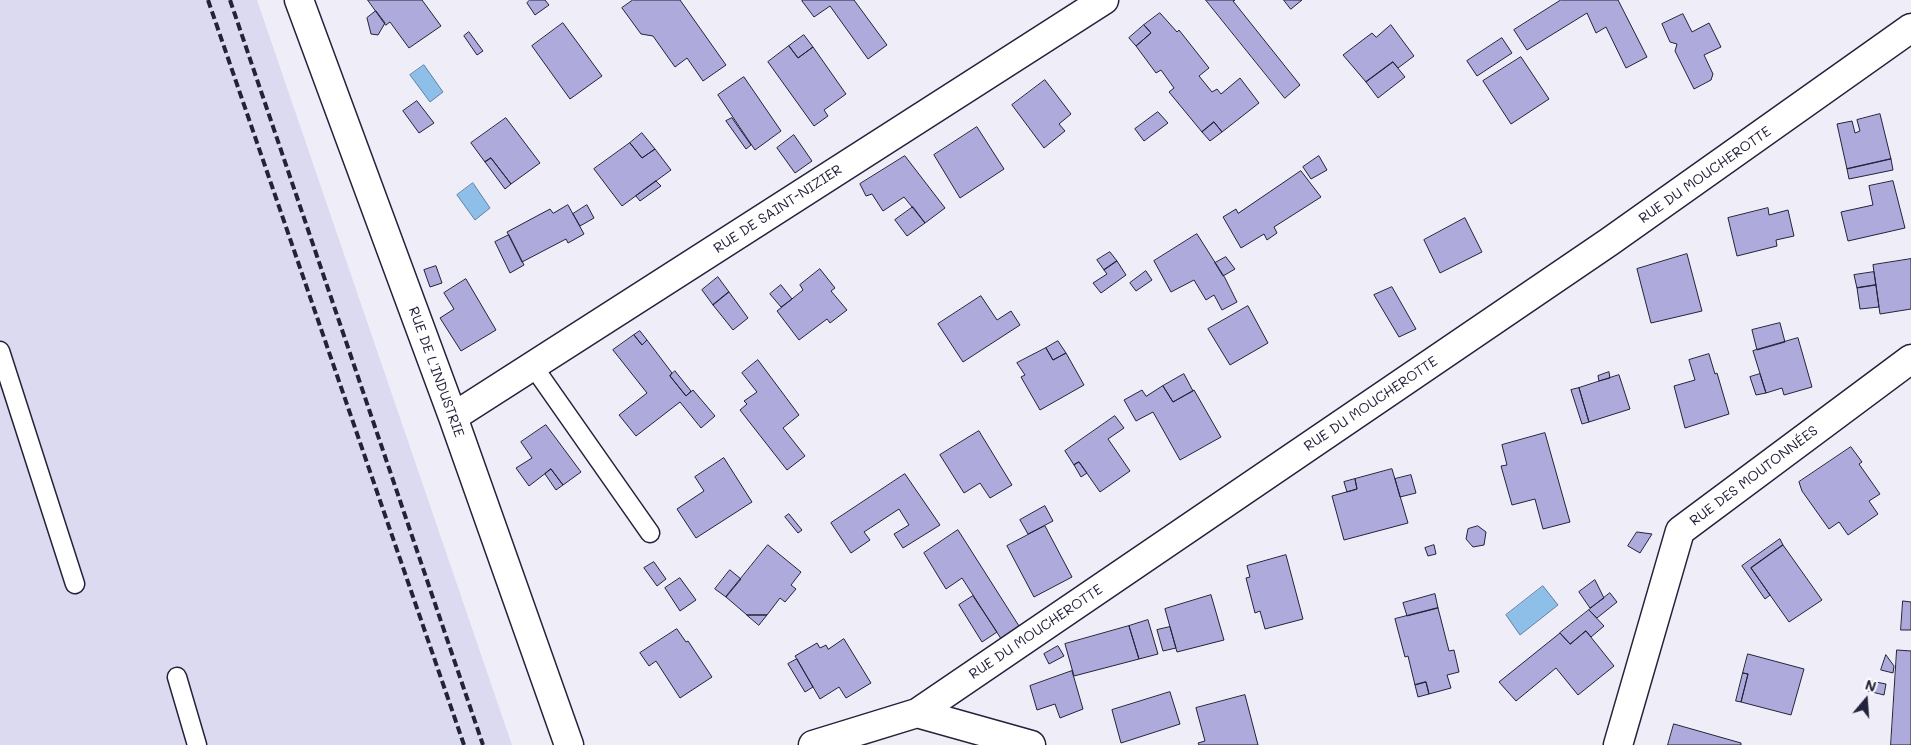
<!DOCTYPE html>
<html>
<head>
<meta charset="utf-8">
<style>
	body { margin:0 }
	#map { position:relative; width:1911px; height:745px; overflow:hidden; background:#efeef8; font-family:Mali,sans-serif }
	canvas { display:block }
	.north { position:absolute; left:1841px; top:675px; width:50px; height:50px; -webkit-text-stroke:4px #fff; paint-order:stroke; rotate:18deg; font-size:14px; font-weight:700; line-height:20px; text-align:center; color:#22223b }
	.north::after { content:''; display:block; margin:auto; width:18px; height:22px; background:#22223b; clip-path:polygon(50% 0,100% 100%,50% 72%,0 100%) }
</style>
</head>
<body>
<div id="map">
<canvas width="1911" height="745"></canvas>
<div class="north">N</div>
</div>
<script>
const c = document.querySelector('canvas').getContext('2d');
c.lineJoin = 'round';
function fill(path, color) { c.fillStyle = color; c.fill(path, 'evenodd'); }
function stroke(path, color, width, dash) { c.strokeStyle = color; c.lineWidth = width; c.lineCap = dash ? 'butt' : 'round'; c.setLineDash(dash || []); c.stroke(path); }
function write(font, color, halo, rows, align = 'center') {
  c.font = font + ' Mali,sans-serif'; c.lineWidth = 4.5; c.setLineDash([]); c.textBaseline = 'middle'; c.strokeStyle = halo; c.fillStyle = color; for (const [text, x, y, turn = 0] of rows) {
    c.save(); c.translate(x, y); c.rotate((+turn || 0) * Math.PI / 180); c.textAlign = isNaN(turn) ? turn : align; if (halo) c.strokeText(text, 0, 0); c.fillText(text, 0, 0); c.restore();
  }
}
const built = new Path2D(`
	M0,0H257L512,745H0Z`);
const water = new Path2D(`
	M424,65L443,92L430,102L410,75Z
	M473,183L490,208L475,220L457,195Z
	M1543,586L1558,605L1520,635L1506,615Z`);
const building = new Path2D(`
	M368,0H422L441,26L409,48L390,22L386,25Z
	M530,0H545L549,5L535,15L527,3Z
	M633,0H680L726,65L703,81L687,58L675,67L653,36L641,34L622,8Z
	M804,0H854L887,45L868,59L830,6L814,17L802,1Z
	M1206,0H1235L1233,1L1300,85L1285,98Z
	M1284,0H1302L1291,9Z
	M1561,0H1618L1647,57L1626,68L1606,27L1596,33L1587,13L1527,50L1514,30Z
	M376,11L385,23L378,35L371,34L367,18Z
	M1160,13L1177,32L1179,30L1209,68L1199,76L1212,92L1217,89L1221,94L1240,78L1259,103L1222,132L1214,122L1202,132L1169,92L1174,88L1161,70L1156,73L1136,46L1151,33L1144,25Z
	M1683,14L1692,32L1709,23L1721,47L1704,55L1713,74L1711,80L1694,89L1675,51L1677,44L1670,42L1662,24Z
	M563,23L602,76L570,99L532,46Z
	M1144,25L1151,33L1136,46L1129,38Z
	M1391,25L1414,56L1398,68L1393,62L1366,82L1343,55L1372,33L1376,37Z
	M469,32L483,51L477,55L464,36Z
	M804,35L813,47L798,58L789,46Z
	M1502,38L1512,53L1477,76L1467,61Z
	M789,46L798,58L813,47L846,94L824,110L828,116L814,126L768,62Z
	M1521,57L1549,99L1511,124L1483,81Z
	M1393,62L1405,77L1378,98L1366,82Z
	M744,77L781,131L755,150L718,95Z
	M1045,80L1071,114L1059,124L1065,131L1044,148L1012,105Z
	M417,101L434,123L419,133L403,111Z
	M1158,112L1168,123L1144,141L1135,129Z
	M1880,114L1891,159L1847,169L1837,124L1852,121L1855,133L1860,131L1857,120Z
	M506,118L540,163L511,184L491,158L485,162L471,143Z
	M732,118L751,145L746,149L726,121Z
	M1214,122L1222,132L1210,141L1202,132Z
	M977,127L1004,169L960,198L934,155Z
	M642,133L655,149L642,158L630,143Z
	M794,135L812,161L795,173L777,148Z
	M630,143L642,158L655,149L671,170L622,206L594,169Z
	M905,156L945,208L925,223L904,197L883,211L872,194L866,196L860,184Z
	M1319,156L1327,170L1311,179L1303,167Z
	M491,158L511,184L505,189L485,162Z
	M1891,159L1893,170L1849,179L1847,169Z
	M1301,171L1321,197L1274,227L1277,233L1267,240L1264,234L1241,248L1223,217L1236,209L1238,213Z
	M656,181L661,186L640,201L636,196Z
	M1893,181L1905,228L1848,241L1841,212L1873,205L1869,186Z
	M568,205L584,234L568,243L566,239L522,262L507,232L550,209L553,213Z
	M587,205L594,218L580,226L573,214Z
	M913,207L925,223L907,236L895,220Z
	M1768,208L1769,215L1788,210L1794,236L1776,240L1777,246L1737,256L1728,218Z
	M1465,218L1482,252L1440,273L1424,240Z
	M1197,234L1225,278L1237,302L1222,310L1214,295L1206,300L1194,280L1171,292L1154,261Z
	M509,235L524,265L510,273L495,242Z
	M1110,252L1117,261L1104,270L1097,260Z
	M1687,254L1702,311L1651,323L1637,269Z
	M1226,257L1235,269L1223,276L1215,263Z
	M1911,259V309L1880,314L1873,265Z
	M1117,261L1126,275L1101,293L1093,283L1107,274L1104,270Z
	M436,266L442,283L430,287L424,270Z
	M820,269L835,288L831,291L847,310L830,323L827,319L799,340L777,311L803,290L800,285Z
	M1146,271L1152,280L1136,291L1130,283Z
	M1874,272L1876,285L1857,288L1854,275Z
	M718,277L729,292L713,305L702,290Z
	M466,279L496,330L461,351L440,318L454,309L444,293Z
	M781,285L792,299L781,307L770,294Z
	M1876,285L1879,307L1860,309L1857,288Z
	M1392,287L1416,329L1399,337L1374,295Z
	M729,292L748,318L733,330L713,305Z
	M981,296L997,320L1011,311L1020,325L963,362L938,324Z
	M1248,306L1268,343L1230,365L1208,329Z
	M1780,323L1785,342L1757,350L1752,330Z
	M640,331L647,340L642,345L634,335Z
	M634,335L642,345L647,340L672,373L670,376L686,396L693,390L715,416L701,428L680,402L636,436L619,415L647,393L613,350Z
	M1798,338L1812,387L1784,395L1782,388L1766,393L1753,351Z
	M1058,341L1066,353L1053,360L1046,348Z
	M1046,348L1053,360L1066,353L1084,385L1040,410L1021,377L1025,375L1017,363Z
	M1709,354L1715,374L1717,373L1729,414L1685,428L1674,386L1695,380L1689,360Z
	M758,360L799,415L783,428L805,456L787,470L740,410L747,404L744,401L757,392L742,373Z
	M675,371L691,391L686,396L670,376Z
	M1609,372L1610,378L1599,381L1598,376Z
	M1184,374L1193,391L1173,402L1163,386Z
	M1760,374L1766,393L1756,395L1750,377Z
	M1619,375L1630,409L1589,422L1579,388Z
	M1163,386L1173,402L1194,390L1221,437L1180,460L1153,412L1136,421L1124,400L1142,390L1146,396Z
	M1579,388L1589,422L1582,424L1571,390Z
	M1115,416L1124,428L1108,439L1130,471L1100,492L1079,462L1074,465L1065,451Z
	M546,425L581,472L563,485L551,469L529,486L516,468L532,458L521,442Z
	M979,431L1012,485L990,498L980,483L964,493L940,455Z
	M1545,433L1570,522L1543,529L1535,499L1512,505L1501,466L1507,465L1502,445Z
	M1851,447L1862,462L1859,464L1880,494L1869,501L1878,514L1848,535L1839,522L1829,529L1802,491L1799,482Z
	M724,458L752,502L696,538L677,509L704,491L695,477Z
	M1079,462L1087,473L1081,477L1074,465Z
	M551,469L563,485L556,490L545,474Z
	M1392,469L1408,523L1344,540L1332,496L1357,489L1355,479Z
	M905,474L940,525L903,548L894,534L909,525L899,509L864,532L870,540L851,553L831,523Z
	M1411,475L1416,493L1400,497L1395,479Z
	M1355,479L1357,489L1347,492L1344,482Z
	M1045,506L1053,521L1028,534L1020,520Z
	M789,514L802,530L798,533L785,517Z
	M1045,526L1072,577L1034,597L1007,546Z
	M1478,526L1486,532L1484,545L1473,547L1466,539L1468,529Z
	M958,530L1026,637L1007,648L962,578L946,589L924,553Z
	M1637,532L1652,534L1640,553L1628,546Z
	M1780,539L1783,545L1751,568L1770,595L1765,599L1742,566Z
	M768,545L801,572L791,585L796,589L785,602L780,598L767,615H747L726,597Z
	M1434,545L1436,554L1428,556L1425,548Z
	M1783,545L1822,600L1789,622L1751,568Z
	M1286,555L1303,619L1265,629L1260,611L1255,613L1246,578L1250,577L1247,566Z
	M654,562L666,579L657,586L644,568Z
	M730,570L741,579L726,597L715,589Z
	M680,578L696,600L680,611L665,588Z
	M1595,580L1604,598L1590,608L1579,592Z
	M1610,593L1617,602L1597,618L1589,610Z
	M1435,594L1438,608L1407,616L1403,603Z
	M1211,595L1224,640L1177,652L1165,609Z
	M973,596L997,632L982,642L959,605Z
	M1903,601L1911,602V630H1901Z
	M1438,608L1449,651L1454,650L1459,672L1447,675L1451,688L1429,694L1426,682L1415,685L1408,656L1405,657L1395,619Z
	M1589,610L1604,626L1591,637L1586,631L1570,644L1560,633Z
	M747,615H767L759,625Z
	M1148,620L1158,654L1139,659L1129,626Z
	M1129,626L1139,659L1074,676L1065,644Z
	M1170,627L1176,648L1163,651L1157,630Z
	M677,629L686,642L688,641L712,677L680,698L656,661L649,666L640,653Z
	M1586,631L1614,666L1578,695L1556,668L1516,701L1499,682L1560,633L1570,644Z
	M844,639L871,683L846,698L839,687L820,699L795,656L817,643L820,648L826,645L828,649Z
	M1058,646L1064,656L1049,664L1044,654Z
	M1897,650L1911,651V745H1891Z
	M1748,654L1804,669L1791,715L1741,702L1748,674L1743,673Z
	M1886,655L1894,666L1893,673L1881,670Z
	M797,659L813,687L805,692L788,664Z
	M1072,671L1083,709L1060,718L1055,704L1037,710L1030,686Z
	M1743,673L1748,674L1741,702L1736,701Z
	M1871,681L1886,684L1884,695L1868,691Z
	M1426,682L1429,694L1418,697L1415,685Z
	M1170,692L1180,724L1121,743L1112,710Z
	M1245,695L1258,745H1199L1198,743L1205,741L1196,708Z
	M1674,724L1741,743V745H1668Z`);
const lane = new Path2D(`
	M0,351L75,584
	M533,366L650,533
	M177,677L197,745`);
const street = new Path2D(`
	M299,0L453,417L569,745
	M453,417L1104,0
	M917,713L1031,745
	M813,745L917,713L1609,242L1911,28`);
const secondary = new Path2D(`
	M1618,745L1680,531L1911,359`);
const rail = new Path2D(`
	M208,0L464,745
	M230,0L483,745`);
const streetNames = [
	["RUE DU MOUCHEROTTE",1705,175,-35],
	["RUE DE SAINT-NIZIER",778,209,-33],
	["RUE DE L'INDUSTRIE",436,372,70],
	["RUE DU MOUCHEROTTE",1371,404,-34],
	["RUE DES MOUTONNÉES",1754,476,-37],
	["RUE DU MOUCHEROTTE",1036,632,-34]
];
fill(built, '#dcdaf0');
fill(water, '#8dbfe9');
stroke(water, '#6280a3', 1);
fill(building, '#afaadc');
stroke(building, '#22223b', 1);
stroke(lane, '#22223b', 21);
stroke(street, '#22223b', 31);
stroke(secondary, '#22223b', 31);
stroke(lane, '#fff', 18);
stroke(street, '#fff', 28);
stroke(secondary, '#fff', 28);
stroke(rail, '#22223b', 4, [8, 4]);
write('14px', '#22223b', '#fff', streetNames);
</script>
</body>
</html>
